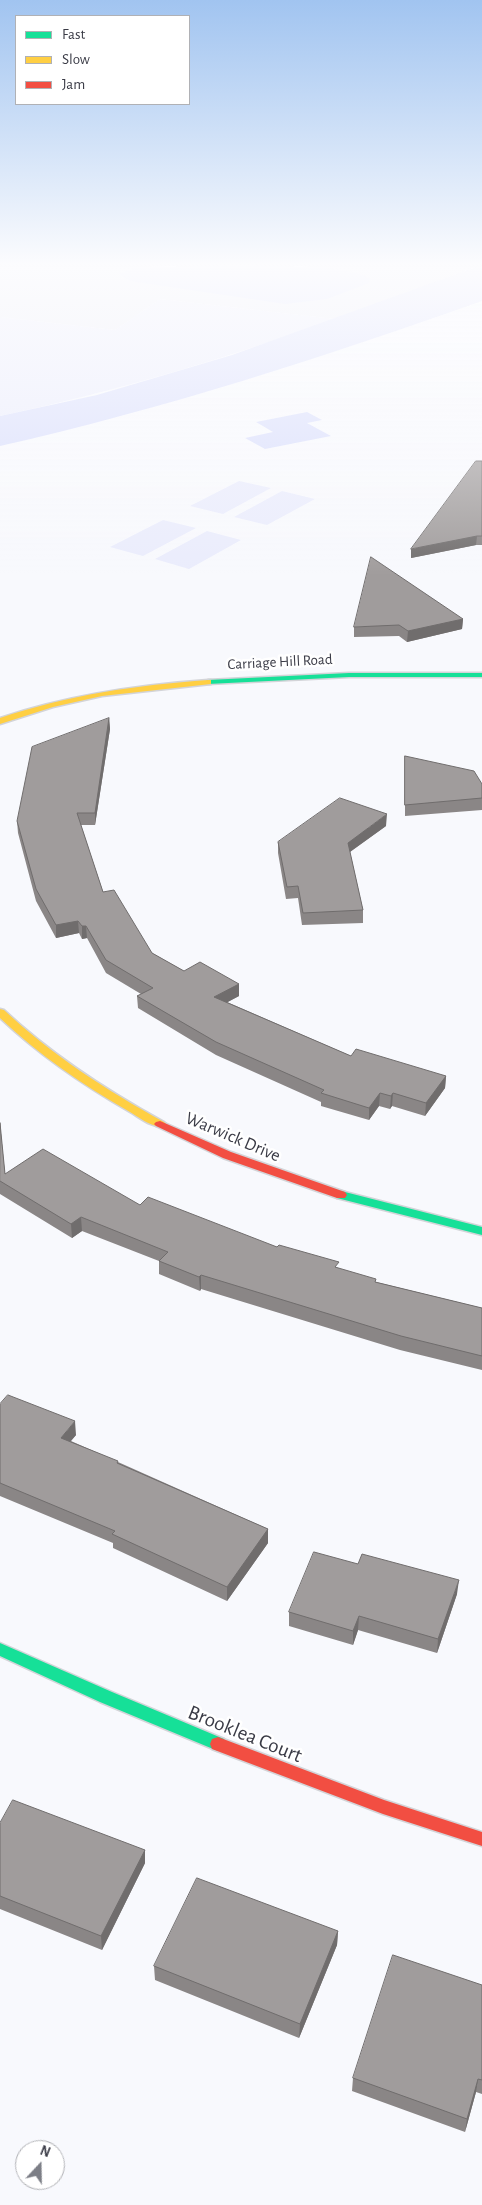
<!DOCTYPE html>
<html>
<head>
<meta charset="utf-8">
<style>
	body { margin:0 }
	#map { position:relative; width:482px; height:2205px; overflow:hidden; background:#f8f9fd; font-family:"Alegreya Sans",sans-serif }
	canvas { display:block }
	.legend { position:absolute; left:15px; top:15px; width:175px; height:90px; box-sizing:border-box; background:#fff; border:1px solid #b0b1b5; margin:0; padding:6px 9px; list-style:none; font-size:15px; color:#3a3b46 }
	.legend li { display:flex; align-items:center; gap:10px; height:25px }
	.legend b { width:25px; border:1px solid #b0b1b5 }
	.north { position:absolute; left:15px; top:2140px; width:50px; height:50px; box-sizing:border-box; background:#fff; border:1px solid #b0b1b5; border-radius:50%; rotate:21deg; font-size:14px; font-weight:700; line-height:20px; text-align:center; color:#3a3b46 }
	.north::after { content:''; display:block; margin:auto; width:18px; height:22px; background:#7c7e86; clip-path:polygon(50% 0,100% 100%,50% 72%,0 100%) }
</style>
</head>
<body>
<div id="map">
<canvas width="482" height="2205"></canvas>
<ul class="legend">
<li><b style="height:6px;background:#16e098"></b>Fast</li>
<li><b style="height:6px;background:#ffcf43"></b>Slow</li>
<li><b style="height:6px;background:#f24e42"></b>Jam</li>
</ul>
<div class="north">N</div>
</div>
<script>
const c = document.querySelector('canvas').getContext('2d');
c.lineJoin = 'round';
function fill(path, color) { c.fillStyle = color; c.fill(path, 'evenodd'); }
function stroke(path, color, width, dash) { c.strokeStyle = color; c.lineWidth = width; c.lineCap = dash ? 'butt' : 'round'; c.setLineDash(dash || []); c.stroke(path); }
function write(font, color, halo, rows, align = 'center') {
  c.font = font + ' "Alegreya Sans",sans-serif'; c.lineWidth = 5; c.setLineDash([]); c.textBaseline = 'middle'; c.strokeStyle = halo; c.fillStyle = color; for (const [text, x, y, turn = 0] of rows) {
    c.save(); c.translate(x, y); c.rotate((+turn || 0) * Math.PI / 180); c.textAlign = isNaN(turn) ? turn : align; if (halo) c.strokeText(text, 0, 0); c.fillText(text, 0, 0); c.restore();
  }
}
const built = new Path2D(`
	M0,267H476L334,319L160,299L115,330L0,317Z`);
const green = new Path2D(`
	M160,299L334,319C225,359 114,392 0,416V317L115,330Z
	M239,481L271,488L223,514L190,506Z
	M282,491L315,499L267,525L234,517Z
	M163,520L196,528L143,556L110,547Z
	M207,531L241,540L189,569L155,559Z`);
const water = new Path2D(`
	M138,267C174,267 351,259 370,279L369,283L327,299L285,304L130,281L119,274Z
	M476,267H482V301C324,357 164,409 0,446V416L97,395L232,355Z
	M307,412L322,420L307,423L331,436L265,449L245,438L273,432L256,422Z`);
const fast = new Path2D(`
	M349,673H482V677H349L208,684L204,682L208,680Z
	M341,1191L482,1227V1235L337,1198L335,1195Z
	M0,1643L112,1692L224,1739L226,1744L224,1749L218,1751L100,1702L0,1656Z`);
const slow = new Path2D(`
	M208,680H211V684L102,696L53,707L0,724V718C68,695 137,685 208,680Z
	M0,1009L4,1010C52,1055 106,1090 164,1122L166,1124L164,1126C153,1129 139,1117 130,1112C83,1085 39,1055 0,1018Z`);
const jam = new Path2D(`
	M160,1121L231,1152L345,1192L347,1195L345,1198H337L223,1158L156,1126L154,1124L156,1122Z
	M218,1737L384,1800L482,1832V1846L383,1814L212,1749L210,1744L212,1739Z`);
const wall = new Path2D(`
	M482,461V545H476L411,558Z
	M463,619L462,629L407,642L399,636L354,637V627Z
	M109,718L110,729L95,825H81L103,892L152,953L184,971L239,984V996L227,1002L351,1056L446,1076L445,1088L425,1116L392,1106L390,1109L379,1106L369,1120L321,1106V1102L216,1055L138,1008L137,996L141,994L106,973L87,938L82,939L79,933L56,938L36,901L18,833L17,821Z
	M405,756L482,784V810L405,816Z
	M386,826L350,852L363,910V923L302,925L298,898L286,899L278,853V842Z
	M0,1123L5,1174L140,1205L277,1247L338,1268L376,1282L482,1308V1370L400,1350L201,1289L200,1291L159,1274V1261L82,1231L72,1238L0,1194Z
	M0,1404L76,1435L71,1441L268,1529V1543L227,1601L113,1548V1543L0,1496Z
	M457,1594L437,1653L358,1630L353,1645L289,1626V1612Z
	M0,1823L145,1850V1863L102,1950L0,1909Z
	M338,1931L337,1945L299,2038L155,1980L154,1966Z
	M482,1985V2094L476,2092L465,2132L352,2091L353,2078Z`);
const shadedWall = new Path2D(`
	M477,536L476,545L411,558V549Z
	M463,619L462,629L407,642L408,631Z
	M109,718L110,729L95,825V813Z
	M387,814L386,826L347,854L348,843Z
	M78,921L79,933L56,938V925Z
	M82,926H86L87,938L82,939Z
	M239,984V996L215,1009L214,997Z
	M446,1076L445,1088L425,1116L426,1103Z
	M380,1093L379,1106L369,1120V1108Z
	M393,1093L392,1106L390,1109L391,1096Z
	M81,1217L82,1231L72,1238L71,1224Z
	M201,1275V1289L200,1291L199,1277Z
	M75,1421L76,1435L62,1451L61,1438Z
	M268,1529V1543L227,1601V1587Z
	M459,1580L457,1594L437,1653L438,1639Z
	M359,1616L358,1630L353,1645V1631Z
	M145,1850V1863L102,1950L101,1936Z
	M338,1931L337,1945L299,2038L300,2024Z
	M478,2079L476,2092L465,2132L467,2119Z`);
const building = new Path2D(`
	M476,461H482V536H477L411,549Z
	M371,557L463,619L408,631L399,625L354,627Z
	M109,718L95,813H77L103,892L114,890L152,953L184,971L200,962L239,984L214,997L351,1056L356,1049L446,1076L426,1103L393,1093L391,1096L380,1093L369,1108L321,1093L324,1090L216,1042L137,996L153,988L106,960L86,926H82L78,921L56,925L36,889L17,821L32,747Z
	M405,756L474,771L482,784V798L405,805Z
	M340,798L387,814L348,843L363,910L303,913L298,886L287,887L278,842Z
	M0,1123L5,1174L43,1149L140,1205L148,1197L277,1247L279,1245L339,1262L335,1267L376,1279L375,1282L482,1308V1356L401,1336L201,1275L199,1277L159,1261L168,1252L81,1217L71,1224L0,1181Z
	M8,1395L75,1421L61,1438L118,1461L117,1463L268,1529L227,1587L112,1534L115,1531L0,1483V1404Z
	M314,1552L358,1564L362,1554L459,1580L438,1639L359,1616L353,1631L289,1612Z
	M13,1800L145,1850L101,1936L0,1896V1823Z
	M197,1878L338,1931L300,2024L154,1966Z
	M393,1955L482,1985V2080L478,2079L467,2119L353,2078Z`);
const farStreetnames = [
	["Carriage Hill Road",280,662,-3]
];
const streetNames = [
	["Warwick Drive",233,1137,23]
];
const nearStreetnames = [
	["Brooklea Court",245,1734,22]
];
fill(built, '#eaecf5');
fill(green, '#eaecfc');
fill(water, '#d7dcfc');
stroke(fast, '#d3d4d8', 3);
stroke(slow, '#d3d4d8', 3);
stroke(jam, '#d3d4d8', 3);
fill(fast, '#16e098');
fill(slow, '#ffcf43');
fill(jam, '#f24e42');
fill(wall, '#8a8686');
fill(shadedWall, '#706d6d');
fill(building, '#a09c9c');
stroke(building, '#706d6d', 1);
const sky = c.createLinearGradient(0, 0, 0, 576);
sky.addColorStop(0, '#a1c4f0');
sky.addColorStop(0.46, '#fcfcfe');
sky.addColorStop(1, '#fcfcfe00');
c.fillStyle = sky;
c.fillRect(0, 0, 482, 576);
write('15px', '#3a3b46', '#fff', farStreetnames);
write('18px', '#3a3b46', '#fff', streetNames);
write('21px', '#3a3b46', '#fff', nearStreetnames);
</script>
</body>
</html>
